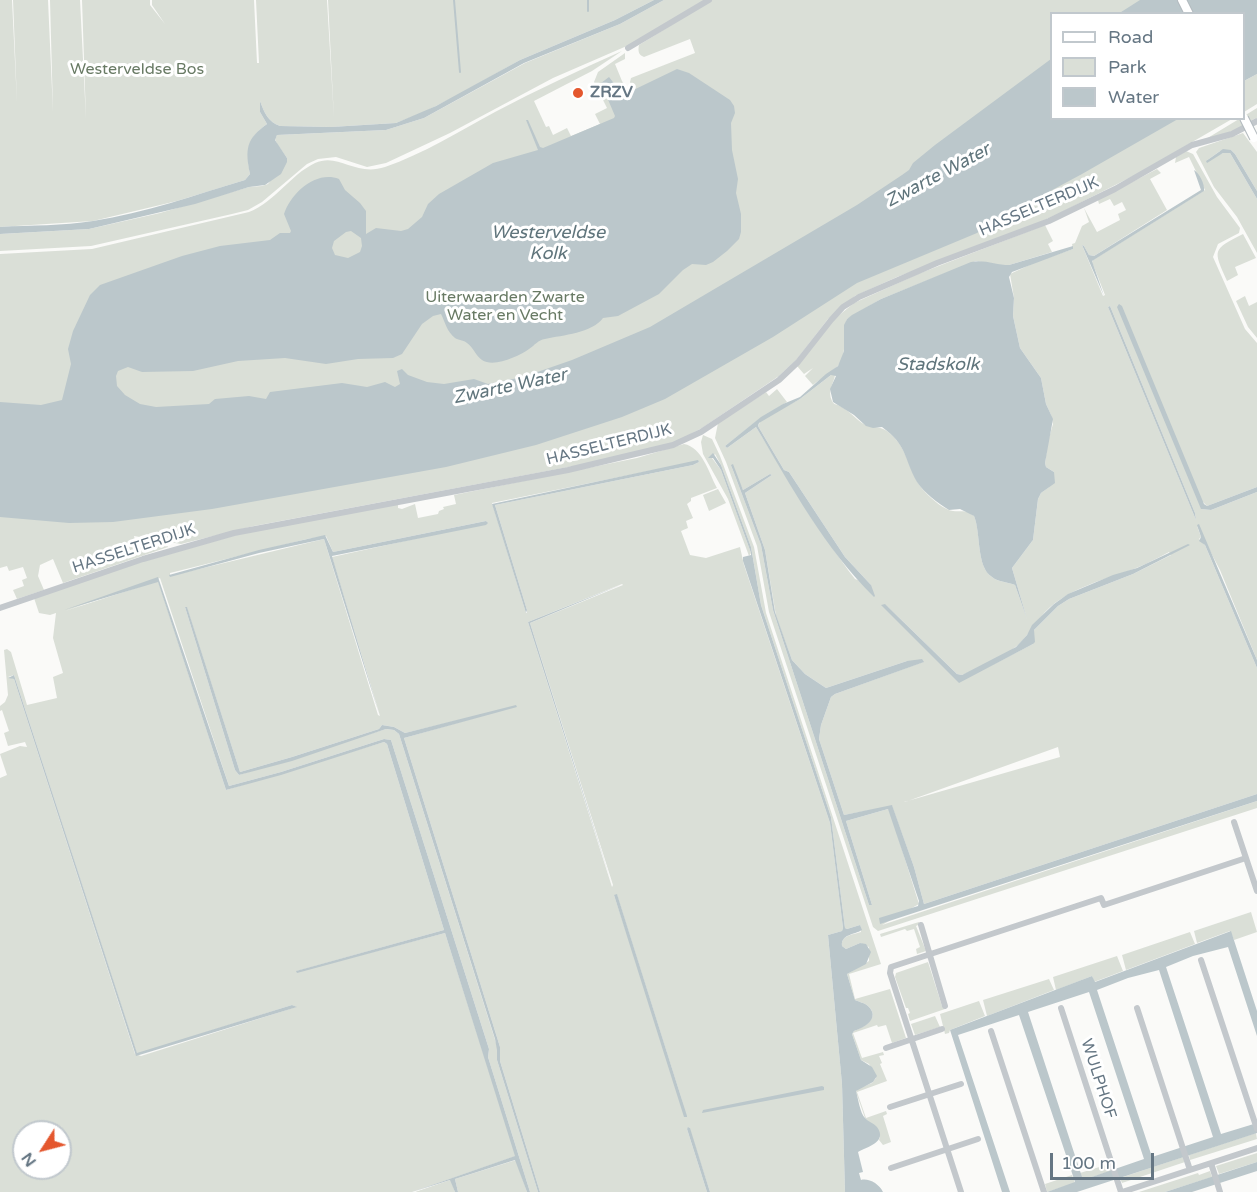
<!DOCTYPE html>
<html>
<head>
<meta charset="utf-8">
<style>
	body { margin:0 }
	#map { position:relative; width:1257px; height:1192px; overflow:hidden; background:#fafaf8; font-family:"Varela Round",sans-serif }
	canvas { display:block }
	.legend { position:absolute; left:1050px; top:12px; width:195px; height:108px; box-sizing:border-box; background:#fff; border:2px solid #c1c8cd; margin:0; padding:8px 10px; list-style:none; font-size:18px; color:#657683 }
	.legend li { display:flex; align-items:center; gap:12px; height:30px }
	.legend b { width:30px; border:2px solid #c1c8cd }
	.north { position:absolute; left:12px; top:1120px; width:60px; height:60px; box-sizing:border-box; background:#fff; border:2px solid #c1c8cd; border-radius:50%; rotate:234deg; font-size:16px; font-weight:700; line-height:24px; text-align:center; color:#657683 }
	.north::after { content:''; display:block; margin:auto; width:21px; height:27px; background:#e4572e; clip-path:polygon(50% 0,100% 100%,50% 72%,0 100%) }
	.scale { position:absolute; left:1050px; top:1153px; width:104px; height:27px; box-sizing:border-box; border:3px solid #657683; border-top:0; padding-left:8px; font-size:18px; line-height:21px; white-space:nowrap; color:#657683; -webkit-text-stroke:4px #fff; paint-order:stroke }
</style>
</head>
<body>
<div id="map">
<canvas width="1257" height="1192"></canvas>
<ul class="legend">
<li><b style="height:8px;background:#fff"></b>Road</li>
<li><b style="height:16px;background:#dadfd7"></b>Park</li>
<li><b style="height:16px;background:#bbc7cb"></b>Water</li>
</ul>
<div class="north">N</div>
<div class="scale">100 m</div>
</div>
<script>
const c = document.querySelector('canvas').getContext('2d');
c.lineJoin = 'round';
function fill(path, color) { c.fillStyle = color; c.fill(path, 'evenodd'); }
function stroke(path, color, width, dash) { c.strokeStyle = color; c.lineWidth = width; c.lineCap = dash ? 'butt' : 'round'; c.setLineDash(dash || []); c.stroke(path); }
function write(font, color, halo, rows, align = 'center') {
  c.font = font + ' "Varela Round",sans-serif'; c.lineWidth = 6; c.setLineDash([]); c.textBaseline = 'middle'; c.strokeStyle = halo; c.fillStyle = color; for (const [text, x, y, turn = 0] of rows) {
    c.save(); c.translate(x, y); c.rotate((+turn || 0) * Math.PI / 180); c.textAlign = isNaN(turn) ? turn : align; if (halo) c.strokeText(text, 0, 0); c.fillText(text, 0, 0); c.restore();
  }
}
const green = new Path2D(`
	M0,0H12L17,103L13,0H48L53,112L50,0H80L86,119L82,0H150V5L165,24L152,5V0H254L257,63H259L256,0H327L334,119L328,0H654L615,20L520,60L456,96L424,112L396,123L331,127L280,126C268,122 264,112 260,101V112L267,124C248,137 246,151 250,174L245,180L177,201L93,221L0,227Z
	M664,0H706L636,42L553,78L450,133L386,163L367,167L336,157L318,159L307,164L262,202L248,210L232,214L91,246L0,251V234L89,229L160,213L249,187L262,186L268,184L287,158L277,144L275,139L277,135L386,130L424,118L525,63L620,24Z
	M712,0H1172L1179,13L1052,14V118L1232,119L1137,174L1062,212L1027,228L897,277L855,296L828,319L797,359L779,376L702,428L675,442L611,459L254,526L181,544L134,536L136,545L145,547L147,541L166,544L168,547L63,583L53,559L40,565L38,576L44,590L17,599L13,590L24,586L22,580L27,578L23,567L9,571L7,566L0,568V254L92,249L249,212C275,202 290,175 315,163C339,152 355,177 385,167C423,154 460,131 495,112C537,90 579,70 622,51L592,71L534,101L546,127L549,126L553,135L567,128L571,136L600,124L595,114L607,108L594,82L598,72L625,53V59L615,64L622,81L629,92L634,89L630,82L631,78L695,53L690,39L644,57C638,55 638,50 639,45Z
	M1257,74V104L1244,112V81Z
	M1257,108V118L1254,119L1238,129L1201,142L1239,119L1244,118V116Z
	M1243,133L1257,152V191L1235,154L1231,150L1220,151L1206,161L1223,153H1230L1257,199V253L1237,217L1214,187L1196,152L1199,148Z
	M1186,151L1193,154L1217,197L1240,228L1239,233L1218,244L1213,257L1245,329L1257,343V487L1207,506L1202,501L1201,509L1211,510L1257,492V660L1220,570L1197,526L1201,537L1199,539L1205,545L1210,557L1257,668V794L924,904L914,867L892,806L844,815L819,739L821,725L831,697L835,694L923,662L907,661L826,688L805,674L792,660L776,616L765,550L745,493L772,475L770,474L743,490L731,465L761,545L773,610L869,905H872L846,821L888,809L890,811L919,904L882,925L1257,801V808L878,931L873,927L769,612L757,546L726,462L715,438L718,423L766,392L769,396L777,389L787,402L758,420L725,446L727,448L756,427L810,516L848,570L855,579L871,585L845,557L789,472L784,470L758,426L761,420L800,399L831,375H835C834,383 827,391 832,401C835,406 835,403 840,406C848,410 854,417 862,423C869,428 880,426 887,431C911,449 907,474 926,493C932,499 944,510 953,511C962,512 966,509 974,516C981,531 976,567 992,577C998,582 1008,582 1015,585L1027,619L1012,568L1033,540L1038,499L1041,493L1049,487L1054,472L1046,467L1045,463L1048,441L1053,424L1051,415L1046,404L1041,378L1020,348L1013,316L1014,298L1010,274L1036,262L1073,249L1072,244L1075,243L1082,226L1089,222L1084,208L1097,232L1120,220L1118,214L1126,210L1122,202L1114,206L1110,199L1099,204L1098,200L1157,169L1161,173L1150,179L1167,210L1094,256L1089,255L1084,246L1082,245L1103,296L1105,295L1092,262L1093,260L1205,190L1189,157L1175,163L1176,157ZM1110,306L1195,513L1196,520L1108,307ZM1169,552L1171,555L1133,574L1069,599L1058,606L1034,630L1033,644L959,682L885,604L957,674L962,675C978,669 1006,656 1019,644C1032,631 1040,614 1055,603C1076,588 1098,581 1122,573C1139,568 1154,560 1169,552ZM1058,747L1060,757L904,802H905Z
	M1045,225L1053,241L1048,244L1052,252L1009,265H1000L976,261L881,299L847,319C841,333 848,351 840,363C836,370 820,379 813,385L805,376L813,368L804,374L797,366L832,321L854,303L918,274Z
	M1243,234L1256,258L1235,267L1238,275L1227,281C1213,249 1212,250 1243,234Z
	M1245,296L1249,306L1257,302V338L1248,327L1236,301Z
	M703,435L712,439L720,456L754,547L766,613L881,964L849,974L855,999L890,989L906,1038L892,1043L886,1025L878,1027L877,1025L853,1033L862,1058L883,1052L884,1055L879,1056L882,1063L880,1064L887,1081L857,1092L866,1118L886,1111L887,1114L883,1116L891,1142L883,1145L879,1140L880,1137L865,1118L856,1092L857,1089L872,1083L876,1078L869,1064L861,1060L852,1034L854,1031C864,1027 881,1018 868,1006C865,1003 859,1002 855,1000L847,974L869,961V947L860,943L846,949L842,946C841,935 852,935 861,932L860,925L847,929L845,928L831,817L761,605L751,547L721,465L715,454L712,458L721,470L751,553L749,556L728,499L703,454L701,442Z
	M684,444C702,447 709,473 717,488L691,498V501L687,504L693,518L686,521L688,528L681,531L690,555L706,558L740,547L744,565L830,823L843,928L842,931L828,935L842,1084L845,1192H710L689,1127L687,1129L707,1192H540L500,1061V1047L404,738L517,706L405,733L394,727L382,725L379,729L292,757L240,772L187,608L185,607L235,770L239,775L386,729L394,730L399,734L497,1046V1060L538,1192H530L488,1057L489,1049L391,740L384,739L281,772L229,786L160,578L65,611L158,581L226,790L384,742L387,744L444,930L297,971V972L445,933L516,1156L412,1192H0V778L7,775L0,754L20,746L27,747L25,742L8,746L4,733L9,731L2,710L0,711V706L5,702L8,695L4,650L7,649L11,652L27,705L57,698L53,677L63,673L53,638L56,613L50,615L39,613L34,598L124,567L236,535L398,504V508L402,509L415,504L418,518L438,514L439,511L444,509L443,507L456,504L454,495L637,458ZM698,461L699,462L693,465L495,505L527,610V613H526L492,503ZM486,521L487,523L332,557L380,716L378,715L324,539L170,576V573L307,539L326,536L333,552ZM622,584L623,585L530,623L613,885L612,887L528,622ZM14,675L137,1054L292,1005L296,1007L141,1056L135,1054L14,679L8,677ZM614,895H617L685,1110ZM24,1132H60V1168H24Z
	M718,489L726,503L709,511L703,495Z
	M1251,912L1257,932L1234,940L1230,931L1197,943L1194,931Z
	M919,922L920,924L916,926L926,951L917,954L916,949L920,947L914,929L907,931L905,929L881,937L880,934Z
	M1190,932L1195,944L1126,970L1122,955Z
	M1117,956L1123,971L1094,982L1092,976L1056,990L1053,977Z
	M928,962L942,1006H945V1009L910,1021L908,1014L910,1013L908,1008H906L895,977L896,973Z
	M1049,979L1054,990L987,1016L983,1000Z
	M979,1001L985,1016L950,1030L949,1033L945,1034L940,1014Z
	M935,1016L940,1027L915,1035L911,1024Z
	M1256,1133L1257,1139L1190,1160L1189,1155Z
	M1257,1153V1162L1219,1174L1216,1166Z
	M1183,1157L1185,1162L1122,1183L1120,1178Z
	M516,1160L527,1192H458L455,1179Z
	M1109,1164L1111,1171L1083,1180L1080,1173Z
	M1210,1171L1212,1177L1165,1192H1139L1198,1173L1199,1175Z
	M1072,1175L1075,1183L1047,1192L1045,1184Z
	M451,1180L455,1192H415L450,1180Z`);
const water = new Path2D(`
	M654,0H664L620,24L524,63L424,118L386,130L277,135L275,140L287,158V162L281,174L265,185L249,187L195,204L89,229L0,234V227C31,225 63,226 93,221C145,213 195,195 245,180L250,174C245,149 246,139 267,124L260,112V101C264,112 268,122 280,126L331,127L396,123L436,106L520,60L615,20Z
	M1140,0H1257V74L1244,81V14H1118Z
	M1051,59L1052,118L1178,119L1082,174L991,223L977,233L857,283L773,337L665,399L622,417L536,445L446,467L212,509L113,522L69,523L0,517V402L41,405L62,400L71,364L68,349L73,331L90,295L100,285L182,256L220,246L270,240L280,233H290L291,231L284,214C291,193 316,170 339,179L345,190L360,203L366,211V234L376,228L401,231L408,229L422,217L428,204L439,194L493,163L538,150L526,120H528L540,147L543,148L614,118L615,116L601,83L609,77L623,95L677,69L689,73L730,100L734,106L735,113L731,123L732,150L738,179L736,193L741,214V232L739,239L727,251L713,262L706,265L692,264L683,270L659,294L618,316L603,318C592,333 563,335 545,339C538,340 535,345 529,349C519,356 494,368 482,360C476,356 473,347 467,343C464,340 458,340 455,338C447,332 445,322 441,314L433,316L422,324L402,354L393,358L358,359L326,364L285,358L238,361L193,371L142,372L128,367L118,371L116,376L117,386L125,395L140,404L156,407L209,404L215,399L249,396L266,399L270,392L342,383L367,387L385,382L395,387L400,384L397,371L402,369L408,375L427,382L444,384L474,379L488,384L523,377L572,360L650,327L857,205L902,175L909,170L913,163L935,145ZM351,231L361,238L362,246L360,252L348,258L335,255L332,248L334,241L346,232Z
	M1223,149L1231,150L1235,154L1257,191V199L1230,153H1223L1207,163L1206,161Z
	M1194,170C1199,173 1205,184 1204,191L1092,261L1104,296L1082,245L1084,246L1089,255L1094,256L1201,190Z
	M1073,246V249L1012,272L1009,277L1014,298L1013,316L1020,348L1041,378L1046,404L1053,419L1045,463L1046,467L1054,472L1055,483L1041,493L1038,499L1033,540L1012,568L1027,619L1015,585C1008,582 998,582 992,577C976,567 981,532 974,516L960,509L949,510C938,503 924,493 917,482C903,457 908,446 882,427L873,428L866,426L854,415L833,402L830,389L836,376L831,375L800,399L759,423L758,426L784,470L789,472L845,557L871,585L875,596L874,597C825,549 791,486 756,427L727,448L725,446L761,417L783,404L800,397L826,374L838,366L844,351V325L847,319L852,315L881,299L971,262C983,259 997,265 1009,265Z
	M1119,304L1122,306L1204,504L1207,506L1257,487V492L1211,510L1201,509L1117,307Z
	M1110,306L1195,513L1196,520L1108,307Z
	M713,453L721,465L751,547L761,605L831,817L845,928L847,929L860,925L862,930C854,935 841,934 842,946L846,949L860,943L866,944L871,952L866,964L847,974L855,1000C859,1002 865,1003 868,1006C881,1018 864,1028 854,1031L852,1034L861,1060L872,1067L877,1076L873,1082L856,1091C858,1098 860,1113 865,1118C868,1122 874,1123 877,1127C888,1142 867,1147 858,1152L863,1172L859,1173L861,1180C869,1178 879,1184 883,1192H845L842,1084L828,935L842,931L843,928L830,823L743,561V557L751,555V553L721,470L713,458H708Z
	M698,460L699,462L693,465L495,505L527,610L526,613L492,504Z
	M733,464L743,490L770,474L772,475L745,493L765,550L775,612L792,660L805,674L826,688L907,661L922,659L924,662L835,694L831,697L821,725L819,739L844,815L892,805L914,867L924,904L1257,794V801L880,924L879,918L918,906L919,901L888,809L846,821L872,905H869L773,610L761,545L731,465Z
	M486,521L488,523L486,525L332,556L380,717L324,539L259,553L170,577L169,575L259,550L325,535L333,552Z
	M1199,524L1257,660V668L1205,545L1199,541L1201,537L1197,525Z
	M1188,544L1190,545L1133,574L1069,599L1058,606L1034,630L1035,642L1033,644L959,683L881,605L885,604L957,674L962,675L1016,647L1027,635L1032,625L1054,604L1068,594L1113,575L1137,568Z
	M158,577L229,786L281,772L384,739L391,740L489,1049L488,1057L530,1192H527L515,1160L455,1179L458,1192H455L450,1180L412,1192L515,1156L445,933L297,973L296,971L444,930L387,744L384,742L281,775L226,790L158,582L64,610Z
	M623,584L530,623L613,888L528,622Z
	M185,607H187L240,772L292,757L379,729L382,725L394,727L405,733L516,705L517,707L404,738L500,1047V1061L540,1192H538L497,1060V1050L495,1039L399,734L394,730L386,729L292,761L239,775L235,770Z
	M14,675L137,1053L292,1005L297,1007L136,1056L14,679L8,678Z
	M617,894L687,1116V1117H684L614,895Z
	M1231,931L1257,1011V1036L1228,947L1193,956L1166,967L1221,1134L1257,1123V1133L1077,1192H1047L1075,1182L1019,1015L958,1035L1010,1192H1002L950,1030L1092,976L1095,982ZM1159,970L1213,1137L1152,1157L1097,990L1128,978ZM1089,992L1144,1159L1083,1180L1028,1012Z
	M822,1086L824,1087V1090L702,1113L703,1110Z
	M688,1127L690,1128L710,1192H707L687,1129Z
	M1257,1162V1171L1192,1192H1165Z`);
const stream = new Path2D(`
	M454,0L460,72
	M588,0V11`);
const street = new Path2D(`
	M628,48L709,0
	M0,608L143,559L234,533L568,470L673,445L701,432L779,380L798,362L831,320L843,307L859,297L937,263L1049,221L1115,189L1192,145L1232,134L1257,121
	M1234,822L1257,891
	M921,925L945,1006
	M1201,960L1257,1129
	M1061,1008L1121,1192
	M1137,1008L1190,1170
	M991,1031L1044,1192
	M886,1048L942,1029
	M890,1107L961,1084
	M1211,1163L1220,1192
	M891,1168L978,1139
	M961,1192L890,973L891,967L1101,898L1104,905L1246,858
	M1122,1192L1257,1148`);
const secondary = new Path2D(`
	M1182,0L1189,14`);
const secondaryBridge = new Path2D(`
	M1244,118L1254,138`);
const markers = [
	[578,93,6,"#e4572e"]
];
const parkNames = [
	["Westerveldse Bos",137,70],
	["Uiterwaarden Zwarte",505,298],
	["Water en Vecht",505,316]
];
const poiNames = [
	["ZRZV",590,93]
];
const streetNames = [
	["HASSELTERDIJK",1039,207,-23],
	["HASSELTERDIJK",609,445,-14],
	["HASSELTERDIJK",134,549,-18],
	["WULPHOF",1098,1079,72]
];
const waterNames = [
	["Zwarte Water",938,176,-28],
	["Westerveldse",548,233],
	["Kolk",548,254],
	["Stadskolk",938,365],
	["Zwarte Water",510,387,-12]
];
fill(green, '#dadfd7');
fill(water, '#bbc7cb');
stroke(stream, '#bbc7cb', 2);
stroke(secondary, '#b3babf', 10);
stroke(street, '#c3c8cc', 6);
stroke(secondary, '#fff', 8);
stroke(secondaryBridge, '#b3babf', 10, []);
stroke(secondaryBridge, '#fff', 8);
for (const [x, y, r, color] of markers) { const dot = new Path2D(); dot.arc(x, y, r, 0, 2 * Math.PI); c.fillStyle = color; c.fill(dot); stroke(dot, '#fff', 2); }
write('16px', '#687a64', '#fff', parkNames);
write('bold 16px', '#657683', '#fff', poiNames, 'left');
write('16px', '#657683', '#fff', streetNames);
write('italic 18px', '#60757c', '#fff', waterNames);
</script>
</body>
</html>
